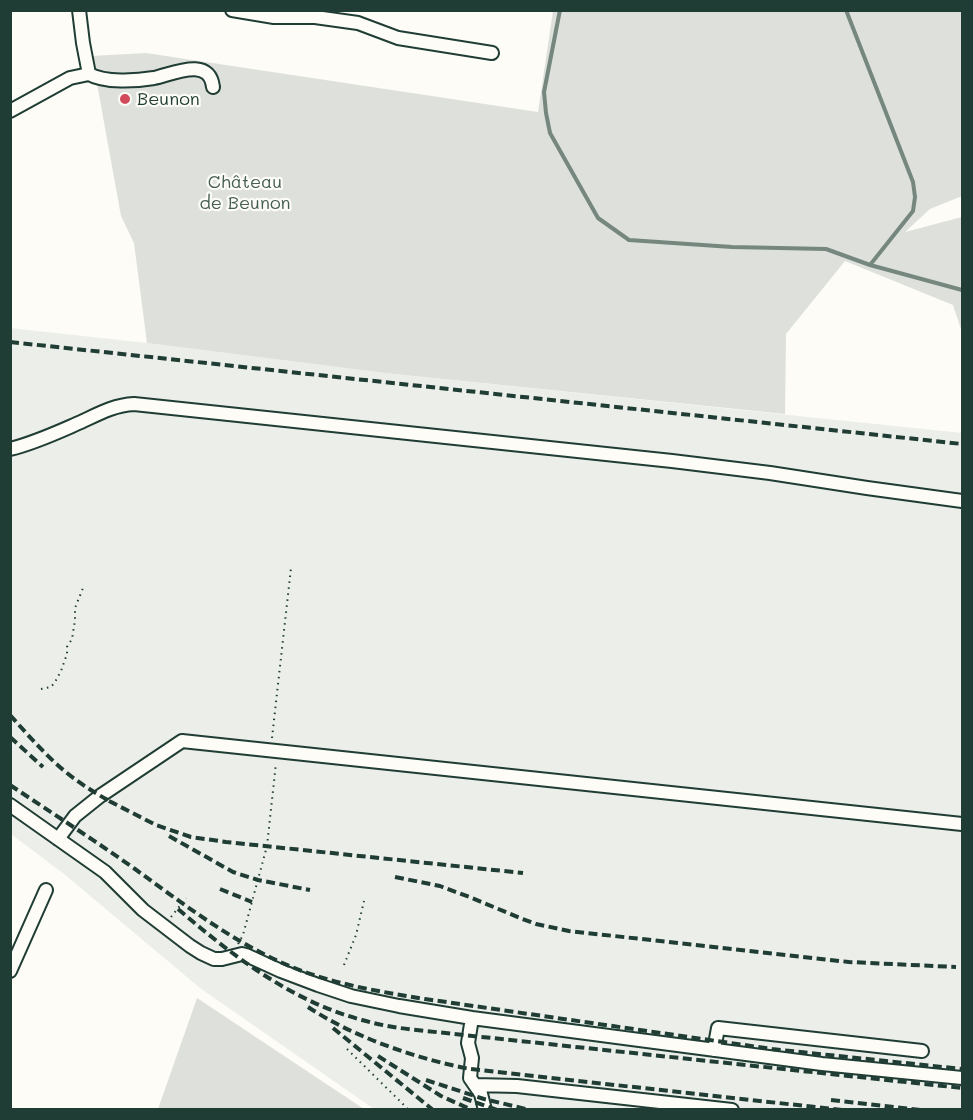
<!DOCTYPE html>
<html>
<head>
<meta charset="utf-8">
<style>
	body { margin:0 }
	#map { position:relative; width:973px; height:1120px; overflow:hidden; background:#fdfcf7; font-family:Mali,sans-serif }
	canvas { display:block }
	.frame { position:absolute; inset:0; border:12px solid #1f3d34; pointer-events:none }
</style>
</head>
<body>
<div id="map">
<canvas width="973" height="1120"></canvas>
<div class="frame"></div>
</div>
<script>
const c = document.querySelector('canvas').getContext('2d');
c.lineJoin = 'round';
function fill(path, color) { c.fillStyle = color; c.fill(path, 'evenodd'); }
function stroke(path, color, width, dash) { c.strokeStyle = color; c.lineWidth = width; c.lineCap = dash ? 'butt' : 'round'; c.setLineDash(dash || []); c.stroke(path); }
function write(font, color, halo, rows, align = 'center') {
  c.font = font + ' Mali,sans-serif'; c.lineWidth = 4.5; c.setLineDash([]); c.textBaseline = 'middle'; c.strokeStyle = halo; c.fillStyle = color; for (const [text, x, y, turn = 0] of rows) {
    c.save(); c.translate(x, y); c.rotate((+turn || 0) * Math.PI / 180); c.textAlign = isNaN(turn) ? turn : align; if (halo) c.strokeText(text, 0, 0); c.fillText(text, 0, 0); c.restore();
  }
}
const built = new Path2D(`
	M10,328L147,343L385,373L962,433V1109H374L200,988L64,874L11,834Z`);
const green = new Path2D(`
	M553,11H962V196L930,209L905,232L962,217V332L953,305L845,261L786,334L785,414L385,373L147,343L134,243L121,216L92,56L146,53L538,112Z
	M197,998L364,1109H158Z`);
const stream = new Path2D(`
	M560,10L544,92L546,113L550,133L598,218L629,240L732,247L826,249L870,265
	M846,10L913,182L915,197L913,211L870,265L962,290`);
const path = new Path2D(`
	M41,689L51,687L55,682L61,671L67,654V647L72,639L75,620V608L83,588
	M272,738L291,568
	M171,917L186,898
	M238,944L243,935L267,846L276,763
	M344,965L356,935L364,901
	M347,1049L409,1110`);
const minor = new Path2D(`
	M79,10L83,43L89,74C105,83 136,81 154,78C173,74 209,56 213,87
	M232,10L274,17H315L358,23L398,38L492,53
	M10,111L70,78L89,74
	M10,449C35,443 58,432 81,422C98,414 114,405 134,404L672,461L770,473L867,488L962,501
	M10,805L105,872L143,910L190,946L201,953L214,959H222L242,954L246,955L281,971L318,985L351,996L399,1006L472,1018L822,1064L962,1078
	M58,839L75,816L100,796L182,741L962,824
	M10,971L46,890
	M472,1018L468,1043L472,1058L470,1078L481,1094L485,1110
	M714,1050L718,1028L922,1051
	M475,1085L517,1086L732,1110`);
const rail = new Path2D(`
	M10,342L962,444
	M10,715C28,735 46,756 67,773C82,785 98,795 115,804
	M10,737L43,767
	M10,785C52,813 94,840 135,869C186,906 238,946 297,969C338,985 382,992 425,999L772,1049L962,1069
	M109,801L156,825L191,837L226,842L523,873
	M169,836L233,872L258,880L310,890
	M395,877L440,886L472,898L520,918L536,924L569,931L849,962L956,967
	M220,889L252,902
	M178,909C233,956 291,1001 362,1020C383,1026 404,1029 426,1031L962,1088
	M308,1007C353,1037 417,1059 470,1069L842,1110
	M333,1028L433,1110
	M378,1056L441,1096L472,1110
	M426,1080L484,1099L530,1110
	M463,1098L497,1110
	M831,1100L921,1110`);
const markers = [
	[125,99,6,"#d1495b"]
];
const poiNames = [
	["Beunon",137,99]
];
const parkNames = [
	["Château",245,182],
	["de Beunon",245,203]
];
fill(built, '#eceee9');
fill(green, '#dde0db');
stroke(stream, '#75877f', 4);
stroke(minor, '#1f3d34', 16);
stroke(path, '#1f3d34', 2, [1.5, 4.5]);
stroke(minor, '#fdfcf7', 12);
stroke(rail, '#1f3d34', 4, [9, 4.5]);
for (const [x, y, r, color] of markers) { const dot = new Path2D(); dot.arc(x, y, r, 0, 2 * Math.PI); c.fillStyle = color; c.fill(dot); stroke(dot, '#fdfcf7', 2); }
write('18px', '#1f3d34', '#fdfcf7', poiNames, 'left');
write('18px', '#455e55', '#fdfcf7', parkNames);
</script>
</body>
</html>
